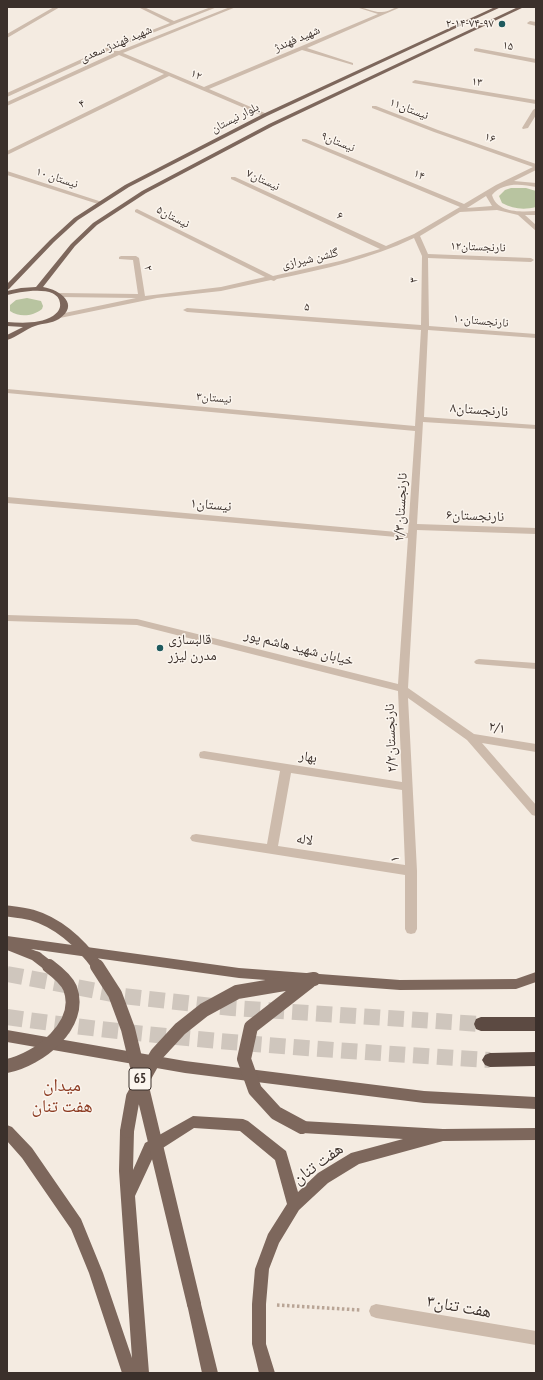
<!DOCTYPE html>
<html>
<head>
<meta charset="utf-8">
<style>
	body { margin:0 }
	#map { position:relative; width:543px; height:1380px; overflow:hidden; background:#f4ebe1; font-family:"PT Sans Narrow",sans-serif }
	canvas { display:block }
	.frame { position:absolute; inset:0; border:8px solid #3b302b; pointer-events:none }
</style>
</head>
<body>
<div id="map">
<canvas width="543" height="1380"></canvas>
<div class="frame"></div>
</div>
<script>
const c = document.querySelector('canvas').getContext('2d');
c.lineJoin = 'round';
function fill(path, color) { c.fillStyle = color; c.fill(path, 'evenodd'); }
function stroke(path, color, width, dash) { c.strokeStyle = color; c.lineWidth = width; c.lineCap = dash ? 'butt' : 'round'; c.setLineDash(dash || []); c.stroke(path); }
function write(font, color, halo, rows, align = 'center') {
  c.font = font + ' "PT Sans Narrow","Noto Naskh Arabic",sans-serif'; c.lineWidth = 3; c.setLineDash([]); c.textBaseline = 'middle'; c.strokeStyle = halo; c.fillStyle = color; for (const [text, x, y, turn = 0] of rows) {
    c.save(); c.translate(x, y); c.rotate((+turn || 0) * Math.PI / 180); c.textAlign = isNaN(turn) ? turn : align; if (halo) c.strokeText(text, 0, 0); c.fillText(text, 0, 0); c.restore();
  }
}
const green = new Path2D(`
	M511,188H526L536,191V207C524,210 513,209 502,203L499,196L505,190Z
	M27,298L41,301L43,306L42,309C33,316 20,318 10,311V305L16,300Z`);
const highwayTunnel = new Path2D(`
	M7,974L123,996L232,1008L481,1024
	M7,1017C167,1040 328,1050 490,1060`);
const path = new Path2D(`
	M277,1305L360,1310`);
const minor = new Path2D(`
	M54,7H60L7,38V34Z
	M138,7H144L174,21L211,7H217L110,50L7,97V93L106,48L170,23Z
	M230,7H236L123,53L204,87L378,14L356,7C364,7 375,13 382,12C389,12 393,7 401,7L307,48L353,63V65L302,50L209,89L267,114V116H263L169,76L7,155V151L164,74L119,55L9,105L7,106V102L114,53V51H119Z
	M530,21L536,22V26L528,24L527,23Z
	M476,48L536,59V63L474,51V49Z
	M415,80L536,100V104L413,83L412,82Z
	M372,106H376L438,130L536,164V170L514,181L536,183V187C521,184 503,182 492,195C497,213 521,212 536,211V215H525L536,225V231L518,215L497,210L460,212L420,236L428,254L531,258L534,260L531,262L428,258L429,326L536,334V338L428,330L424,417L536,425V429L423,422L417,524L536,528V534L417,530L408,688L474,734L536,744V752L482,743L536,805V816L532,815L467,740L408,698L417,871V929L415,933L411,934L407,933L405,929V875L196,842L192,841L190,838L192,835L196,834L267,844L280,771L200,758L199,755L200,752L204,751L402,782L398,691L137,625L7,621V615L137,619L398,684L408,538L7,503V497L408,533L415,431L7,393V389L415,426L421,330L187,312L183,310L187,308L421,325L422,256L414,238C370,259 325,269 277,279L274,281L271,280L221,291L157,298L55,319L51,317L55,315L136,298L59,297L55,295L59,293L138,294L133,260L119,259V257L121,256H136L139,258L145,296L221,287L265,277L135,212V210L137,209L273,276L340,261L380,249L231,179V177H235L386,246L414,234L460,207L302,141V139H306L464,204L496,185L533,167L434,132L372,108ZM486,196L492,206L467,208ZM291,773L402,790L405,865L278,846Z
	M536,108V115L528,128L523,129L522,128L533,110Z
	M7,171L102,202L103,203L98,204L7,175Z
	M479,659L536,663V669L476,664L474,662L476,660Z
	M376,1304L536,1331V1345L376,1318L371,1316L369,1311L371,1306Z`);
const major = new Path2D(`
	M495,7H501L267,116L129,187L78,220L54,242L9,289L7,290V284L50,240L74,218L125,185L263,114Z
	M518,7H524L273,126L146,193L97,225L75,246L43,287C61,290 80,305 59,319C51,324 43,323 35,326C26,329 17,337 7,340V335L23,327L7,326V322C22,323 40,324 53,316C57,313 61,309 60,303C58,284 19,292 7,295V291L21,288L36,287L71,244L93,223L142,191L269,124Z
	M7,936L239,968L400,980L516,979L536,972V982L516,989L400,990L239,978L31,949L41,953L43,957L41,961L37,962L7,950Z
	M7,1030L185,1061L424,1091L536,1097V1109L424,1103L185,1073L7,1042Z
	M193,1116L243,1119L248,1121L286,1151L298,1192L318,1173L351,1153L403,1139L302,1133L297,1131L295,1127L297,1123L302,1121L443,1129L536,1128V1140L443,1141L359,1164L328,1183L299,1210L279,1243L269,1269L266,1304V1344L275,1373H259L252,1344V1304L255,1269L268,1234L287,1204L275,1160L240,1131L194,1128L155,1153L135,1196L149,1373H122L89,1273L71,1229L22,1158L7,1141V1125L12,1127L32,1148L81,1219L103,1273L132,1358L119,1171L120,1131L122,1127L127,1125L132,1127L134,1131L133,1170L145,1143Z
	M194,1297L199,1299L201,1304L218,1373H202L187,1304L189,1299Z`);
const highway = new Path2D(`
	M481,1017H536V1031H481L476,1029L474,1024L476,1019Z
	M536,1052V1066L490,1067L485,1065L482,1060L485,1055L490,1053Z`);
const majorBridgeFar1 = new Path2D(`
	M7,911C15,912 24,913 32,915C59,923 82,945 98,967
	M37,957L50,967`);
const majorBridge = new Path2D(`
	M97,966L115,994L128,1029L194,1304
	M7,1066C38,1060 84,1025 70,988C66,979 57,972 49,966
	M302,1127L276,1113L255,1090L244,1059L251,1027L310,981
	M127,1131L133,1097L157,1054L180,1029L204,1010L237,992L314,979`);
const markers = [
	[502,24,4,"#1f5a5e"],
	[160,648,4,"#1f5a5e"]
];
const farPoinames = [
	["۲-۱۴-۷۴-۹۷",494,24]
];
const farStreetnames = [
	["شهید فهندژ",297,39,-23],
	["شهید فهندژ سعدی",116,44,-23],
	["۱۵",508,46,11],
	["۱۲",196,75,23],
	["۱۳",477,82,8],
	["۴",82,104,-26],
	["۱۱نیستان",409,109,21],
	["بلوار نیستان",235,118,-27],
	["۱۶",490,138,19],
	["۹نیستان",338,142,22],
	["۱۴",419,175,23],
	["نیستان ۱۰",57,178,18],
	["۷نیستان",263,180,25],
	["۶",340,216,25],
	["۵نیستان",173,217,27],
	["۱۲نارنجستان",478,247,2],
	["گلشن شیرازی",310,259,-13],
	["۲",148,268,81],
	["۳",414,280,-90],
	["۵",307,307,4],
	["۱۰نارنجستان",481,321,5],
	["۳نیستان",214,398,5]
];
const shields = [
	[140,1079,22]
];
const shieldNames = [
	["65",140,1079]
];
const streetNames = [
	["۸نارنجستان",479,410,4],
	["۱نیستان",211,505,5],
	["۲/۳نارنجستان",401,507,-87],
	["۶نارنجستان",475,516,2],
	["خیابان شهید هاشم پور",299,648,14],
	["۲/۱",497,728,11],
	["۲/۲نارنجستان",391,738,-92],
	["بهار",308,757,9],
	["لاله ‍",306,840,9],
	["۱",395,859,-93]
];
const poiNames = [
	["قالبسازی",168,640],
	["مدرن لیزر",168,656]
];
const nearStreetnames = [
	["هفت تنان",318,1164,-36],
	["هفت تنان۳",459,1307,10]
];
const nearNeighbourhoodnames = [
	["میدان",62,1086],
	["هفت تنان",62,1107]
];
fill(green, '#b8c4a0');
stroke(highwayTunnel, '#cfc6bd', 16, [16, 8]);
stroke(path, '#b9a596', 3.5, [2.5, 2.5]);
fill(minor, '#cdbbac');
fill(major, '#7d675c');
fill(highway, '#5c4a42');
stroke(majorBridgeFar1, '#7d675c', 11);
stroke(majorBridge, '#7d675c', 14);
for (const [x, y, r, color] of markers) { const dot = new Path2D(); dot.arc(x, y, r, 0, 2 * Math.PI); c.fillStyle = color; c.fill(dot); stroke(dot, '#fbf5ee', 1.5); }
write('12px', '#3b302b', '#fbf5ee', farPoinames, 'right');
write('12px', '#3b302b', '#fbf5ee', farStreetnames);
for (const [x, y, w] of shields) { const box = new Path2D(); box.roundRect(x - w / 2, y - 11, w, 22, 3); c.fillStyle = '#fbf5ee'; c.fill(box); stroke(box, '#3b302b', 1); }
write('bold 13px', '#3b302b', null, shieldNames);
write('14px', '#3b302b', '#fbf5ee', streetNames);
write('14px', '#3b302b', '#fbf5ee', poiNames, 'left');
write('17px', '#3b302b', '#fbf5ee', nearStreetnames);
write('18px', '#8c3b22', '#fbf5ee', nearNeighbourhoodnames);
</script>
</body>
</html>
